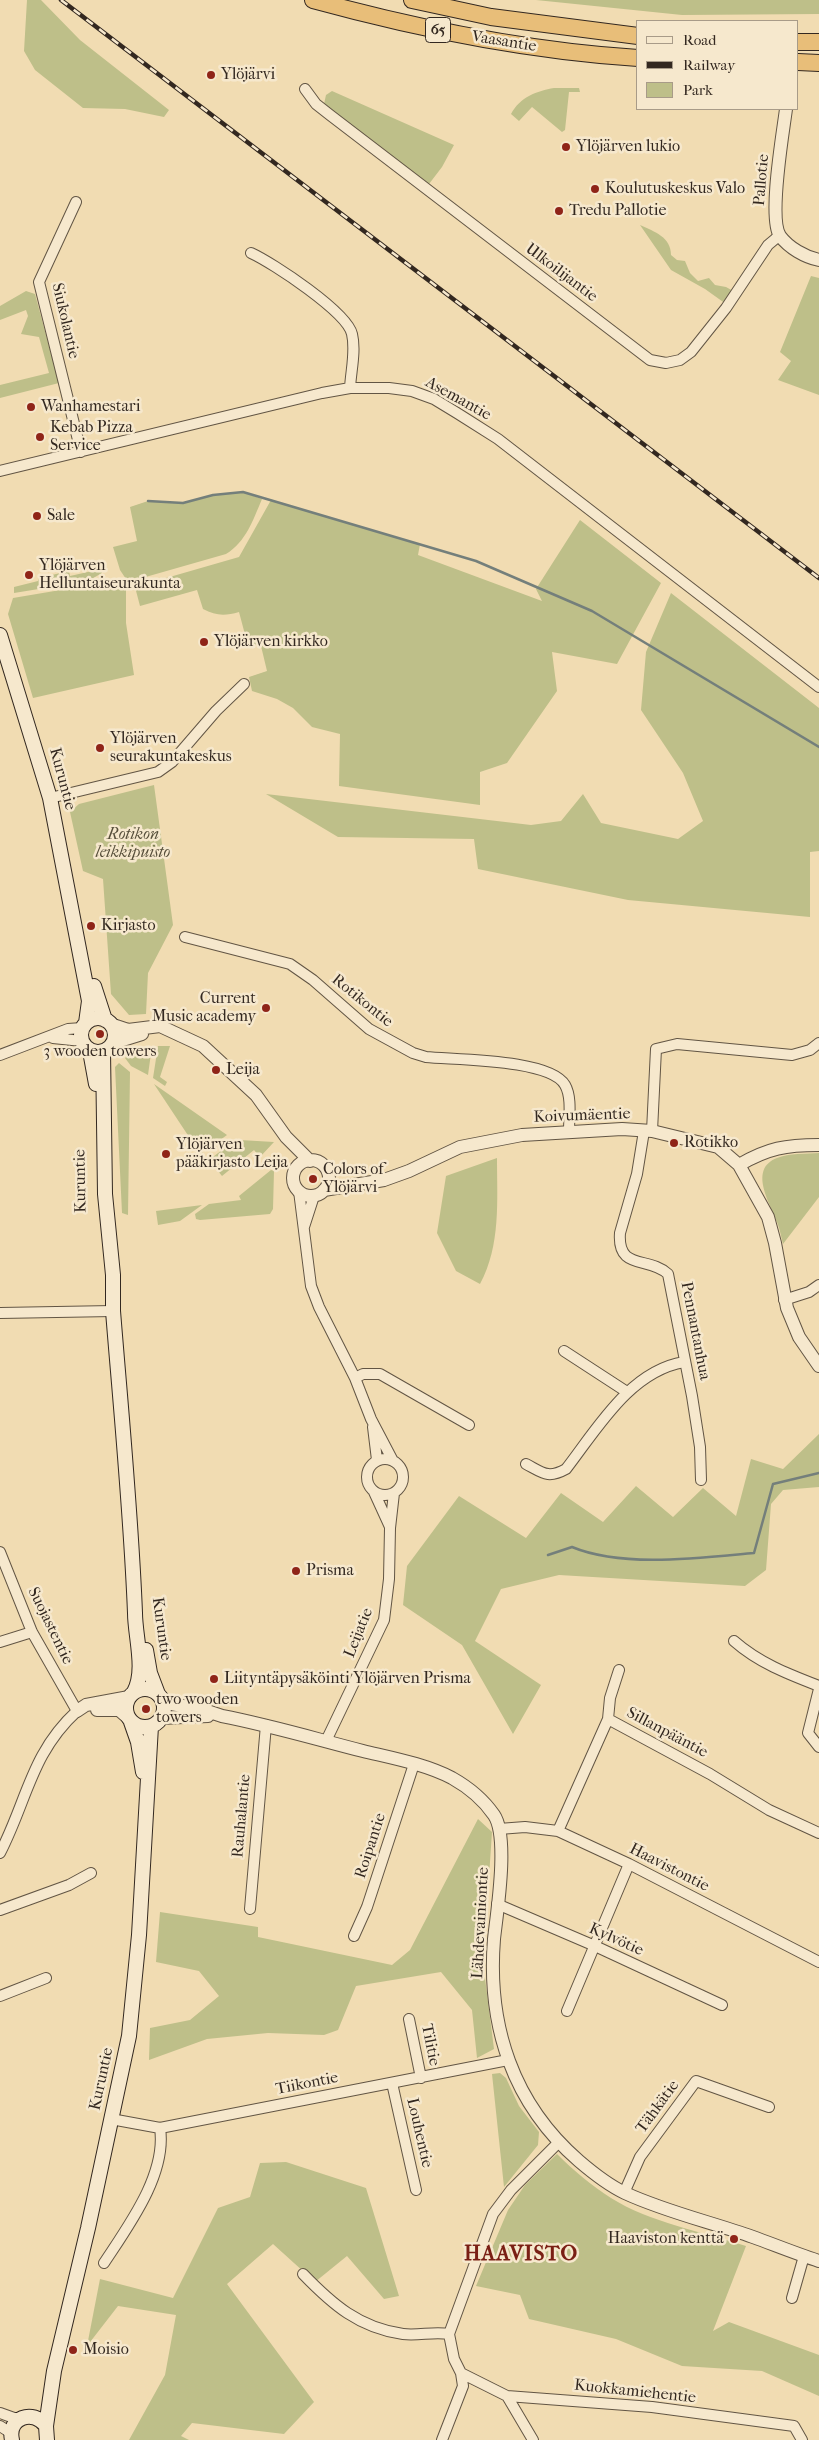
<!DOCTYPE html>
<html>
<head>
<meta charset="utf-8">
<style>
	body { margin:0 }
	#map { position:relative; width:819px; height:2440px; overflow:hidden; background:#f1dcb2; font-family:"IM FELL French Canon",serif }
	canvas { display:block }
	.legend { position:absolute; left:636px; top:20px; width:162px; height:90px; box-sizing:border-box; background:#f6e8cd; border:1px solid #a89b88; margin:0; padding:6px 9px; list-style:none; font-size:15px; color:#332820 }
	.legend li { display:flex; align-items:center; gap:10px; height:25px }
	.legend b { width:25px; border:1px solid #a89b88 }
</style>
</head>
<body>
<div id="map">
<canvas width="819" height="2440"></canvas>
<ul class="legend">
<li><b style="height:6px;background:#f6e8cd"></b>Road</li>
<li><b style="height:6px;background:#332820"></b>Railway</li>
<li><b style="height:14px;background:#bebf89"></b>Park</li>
</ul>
</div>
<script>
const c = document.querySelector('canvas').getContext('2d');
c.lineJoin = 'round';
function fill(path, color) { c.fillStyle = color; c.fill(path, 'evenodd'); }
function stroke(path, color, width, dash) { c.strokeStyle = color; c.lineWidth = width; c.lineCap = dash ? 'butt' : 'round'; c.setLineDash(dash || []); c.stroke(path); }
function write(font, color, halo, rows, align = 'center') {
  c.font = font + ' "IM FELL French Canon",serif'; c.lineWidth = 5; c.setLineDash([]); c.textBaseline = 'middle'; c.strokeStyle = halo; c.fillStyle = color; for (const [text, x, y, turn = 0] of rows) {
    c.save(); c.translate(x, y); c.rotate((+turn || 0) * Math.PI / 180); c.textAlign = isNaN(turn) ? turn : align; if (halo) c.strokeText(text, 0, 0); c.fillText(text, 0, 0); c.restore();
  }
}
const green = new Path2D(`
	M27,0H41L80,40L169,110L164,117L125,109L83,108L35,70L24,51Z
	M536,0H819V14L682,15Z
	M554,88H579L580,92H569L565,130L562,132L532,107L519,121L511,114C520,97 537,91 554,88Z
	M332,91L454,145L442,167L429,184L324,104L326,95Z
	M640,225C655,232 671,237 671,255L677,260L685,261L690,273L698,281L709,278L715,285L726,287L735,292L726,304L705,289L671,270Z
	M811,276L819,278V395L778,380L791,361L780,352Z
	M26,291L35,294L59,383L0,398V385L49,373L39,337L21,334L28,316L26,310L0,320V306Z
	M243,492L262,499C253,520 246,542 226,554L128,582L120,570L113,547L137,541L130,507L148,501L183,503L213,495Z
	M271,500L420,544L418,555L542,601L536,589L580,520L661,583L617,664L552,652L557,691L507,763L480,772V805L339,786L340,734L312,727L293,708L277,699L252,691L249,677L267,671L261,646L247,642L239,612C225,616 216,616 203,609L197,590L140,606L135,587L239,557Z
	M101,569L102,573L88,581L14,593V587L38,581L39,578L69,571L70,576Z
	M108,582L126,583V623L134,675L33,698L8,614L13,598Z
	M671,593L819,708V851L810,852V917L628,900L478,869L474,839L338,837L266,794L531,825L561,821L583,794L601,823L678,839L703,821L683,773L641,710L646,652Z
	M154,785L173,925L148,973L146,1014L129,1015L111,994L103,879L83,871L70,812L79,804Z
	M152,1046L148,1075L131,1066L125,1058L135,1049Z
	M158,1046H170L160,1077L167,1082L165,1086L153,1078Z
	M119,1063L130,1072L128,1215L122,1213L115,1067Z
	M154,1084L227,1135L216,1143L213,1140L202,1149L203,1158Z
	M235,1140H240L274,1142L260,1157L254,1150L222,1176L209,1160Z
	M819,1153V1197L783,1244C781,1237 780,1229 777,1222C770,1203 748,1169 777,1158C789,1153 806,1154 819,1153Z
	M497,1158C497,1201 501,1245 480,1284L456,1271L437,1233L446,1176Z
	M271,1170L274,1171L273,1209L270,1214L200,1220L196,1219L195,1214L209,1204L241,1200L239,1196Z
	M202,1205L180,1221L158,1225L156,1211Z
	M819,1434V1487L783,1490L771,1504L766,1570L745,1586L559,1575L501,1589L475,1641L541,1685L513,1734L462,1645L403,1605L407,1566L459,1496L526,1538L561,1493L603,1522L636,1486L673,1517L703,1488L736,1516L751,1459L783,1469Z
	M478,1819L492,1832L486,1922L475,1966L485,1978L494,2049L477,2058L472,2010L441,1972L356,1986L338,2030L324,2035L268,2033L207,2039L149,2060L150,2028L190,2020L219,1996L199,1971L156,1962L160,1912L258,1927V1937L392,1965L410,1950Z
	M500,2073L506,2078L519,2106L539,2132L538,2145L504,2187L492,2074Z
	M557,2154C573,2170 592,2186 611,2198C649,2222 703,2232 746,2246L713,2331L729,2322L819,2355V2396L762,2371L682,2366L616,2339L529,2319L520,2295L476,2286L508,2210L525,2185Z
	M286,2162L366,2188L399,2296L384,2299L347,2256L315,2282L273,2244L227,2284L314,2402L284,2434L192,2423L181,2436L189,2440H129L165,2375L176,2315L118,2306L87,2346L100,2279L173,2298L218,2208L250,2197L260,2163Z`);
const stream = new Path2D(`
	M148,501L183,503L213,495L243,492L476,561L592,611L819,747
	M548,1555L572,1547C623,1568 699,1558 754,1553L773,1484L819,1473`);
const minor = new Path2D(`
	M305,89L316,104L330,115L650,360L666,363L680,360L691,352L726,308L768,245L780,235
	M76,202L39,282L81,452
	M251,253C273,263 347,312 352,334C356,351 351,370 350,388
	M0,471L322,393L350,388H389L412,391L434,399L457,413L498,439L819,687
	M50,798L158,772L172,762L216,711L244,684
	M185,937L290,964L313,980L369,1029L413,1053L426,1057C456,1060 550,1059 565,1085C572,1097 569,1117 569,1131
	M53,1038L82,1041
	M0,1055L68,1029L82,1028
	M644,1131L637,1174L620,1233C617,1271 649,1256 668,1274L692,1396L700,1447L701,1480
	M652,1131L656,1049L677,1044L792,1055L810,1050L819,1043
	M299,1191L311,1286L319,1307L355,1378L371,1419L392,1459
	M304,1227L314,1196
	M784,1300L809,1292L819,1285
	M0,1313L113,1311
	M564,1351L627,1392
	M355,1378L363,1374H380L469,1425
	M373,1427L377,1460
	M367 1477a18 18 0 1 1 36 0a18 18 0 1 1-36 0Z
	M526,1464C543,1473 548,1479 566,1469C597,1429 630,1371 684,1362
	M374,1492L390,1527
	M0,1552L32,1632L77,1711C31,1753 27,1801 0,1853
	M734,1641C759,1663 788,1674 819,1686
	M0,1642L32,1632
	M819,1689L808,1733L819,1747
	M608,1719L610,1698L619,1670
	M326,1741L384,1620L389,1579L390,1528L394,1493
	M499,1829L525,1827L558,1831L629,1864L819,1962
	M558,1831L608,1719L710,1774L769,1810L819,1833
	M497,1904L595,1946L722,2005
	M250,1909L266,1725
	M0,1910L69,1885L91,1873
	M354,1936L367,1907L414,1764
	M0,1996L46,1978
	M567,2011L629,1864
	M409,2019L421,2078
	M392,2083L416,2190
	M111,2119L160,2128L508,2060
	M624,2193L640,2157L696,2081L769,2107
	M104,2263C129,2225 167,2174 160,2128
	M303,2274C332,2304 359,2328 403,2334C419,2336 434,2331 449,2334
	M792,2298L804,2256
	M461,2373L507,2396L652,2407L794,2426L802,2440
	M507,2396L533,2440
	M0,2413L14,2418H21
	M0,2426L11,2433
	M442,2440L463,2386L461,2373L454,2359L449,2334L493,2214L511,2190L558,2143`);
const tertiary = new Path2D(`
	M786,109C783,133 768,218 780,236C789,248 805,257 819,260
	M110,1024L128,1030L160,1026L203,1046L256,1095L286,1137L310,1161
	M113,1043L142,1034
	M293 1178a18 18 0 1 1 36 0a18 18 0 1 1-36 0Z
	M739,1165C768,1148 786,1145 819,1145
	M324,1190L384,1180L409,1171L460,1147L522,1135L622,1129L652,1131L718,1147L739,1165L768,1217L775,1243L787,1308L799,1337L819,1366
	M160,1697L171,1704L201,1709L222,1716C269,1725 316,1739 363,1751C392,1758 425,1764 452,1778C468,1787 483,1799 494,1815C509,1837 497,1912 494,1939C487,2026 513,2104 579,2161C593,2173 608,2185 625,2193C666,2212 711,2222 753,2237C775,2245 797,2254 819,2261
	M97,1710H119L127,1717
	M77,1711L86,1705L129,1697
	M161,1718L208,1716`);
const secondary = new Path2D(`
	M0,635L50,798L89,1001L86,1023
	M94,986L105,1020
	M81 1035a17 17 0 1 1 34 0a17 17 0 1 1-34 0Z
	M90,1051L96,1084
	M103,1051L105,1194L113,1275V1311C121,1411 131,1512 135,1613C135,1637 146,1670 134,1692
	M146,1650L150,1673L158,1694
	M126 1708a19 19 0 1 1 38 0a19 19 0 1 1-38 0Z
	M131,1722L138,1742L143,1772
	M46,2426L54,2371L88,2228L129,2036L139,1935L151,1726
	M12,2440C7,2418 33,2408 46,2426L47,2440`);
const trunk = new Path2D(`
	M313,0C419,29 528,51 638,58
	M412,0L491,17L638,36
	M798,42H819
	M798,62L819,63`);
const rail = new Path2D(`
	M61,0L819,578`);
const markers = [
	[211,75,5,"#8f2418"],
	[566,147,5,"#8f2418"],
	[595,189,5,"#8f2418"],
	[559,211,5,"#8f2418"],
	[31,407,5,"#8f2418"],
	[40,437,5,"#8f2418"],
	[37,516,5,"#8f2418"],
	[29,575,5,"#8f2418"],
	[204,642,5,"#8f2418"],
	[100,748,5,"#8f2418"],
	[91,926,5,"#8f2418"],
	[266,1008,5,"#8f2418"],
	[100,1034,5,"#8f2418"],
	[216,1070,5,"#8f2418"],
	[674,1143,5,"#8f2418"],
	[166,1154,5,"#8f2418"],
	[313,1179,5,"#8f2418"],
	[296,1571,5,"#8f2418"],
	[214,1679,5,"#8f2418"],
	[146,1709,5,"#8f2418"],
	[734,2239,5,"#8f2418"],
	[73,2350,5,"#8f2418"]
];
const shields = [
	[438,30,25]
];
const shieldNames = [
	["65",438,30]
];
const streetNames = [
	["Vaasantie",504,42,9],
	["Pallotie",762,180,-85],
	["Ulkoilijantie",561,273,37],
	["Siukolantie",65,321,77],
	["Asemantie",458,399,29],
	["Kuruntie",62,779,75],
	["Rotikontie",362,1001,39],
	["Koivumäentie",582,1116,-2],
	["Kuruntie",81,1181,-91],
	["Pennantanhua",695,1331,79],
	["Suojastentie",50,1626,64],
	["Kuruntie",161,1629,82],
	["Leijatie",359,1633,-68],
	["Sillanpääntie",667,1733,28],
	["Rauhalantie",242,1816,-85],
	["Roipantie",371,1846,-72],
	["Haavistontie",669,1868,27],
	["Lähdevainiontie",481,1923,-87],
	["Kylvötie",616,1940,24],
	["Tilitie",430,2045,79],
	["Kuruntie",102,2079,-78],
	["Tiikontie",307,2084,-11],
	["Tähkätie",658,2107,-54],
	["Louhentie",419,2133,77],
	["Kuokkamiehentie",635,2392,6]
];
const poiNames = [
	["Ylöjärvi",221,75],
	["Ylöjärven lukio",576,147],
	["Koulutuskeskus Valo",605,189],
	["Tredu Pallotie",569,211],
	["Wanhamestari",41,407],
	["Kebab Pizza",50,428],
	["Service",50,446],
	["Sale",47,516],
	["Ylöjärven",39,566],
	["Helluntaiseurakunta",39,584],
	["Ylöjärven kirkko",214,642],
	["Ylöjärven",110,739],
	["seurakuntakeskus",110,757],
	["Kirjasto",101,926],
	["Current",256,999,"right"],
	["Music academy",256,1017,"right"],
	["3 wooden towers",100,1052,"center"],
	["Leija",226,1070],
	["Rotikko",684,1143],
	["Ylöjärven",176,1145],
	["pääkirjasto Leija",176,1163],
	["Colors of",323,1170],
	["Ylöjärvi",323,1188],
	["Prisma",306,1571],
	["Liityntäpysäköinti Ylöjärven Prisma",224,1679],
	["two wooden",156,1700],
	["towers",156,1718],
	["Haaviston kenttä",724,2239,"right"],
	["Moisio",83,2350]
];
const parkNames = [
	["Rotikon",133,835],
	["leikkipuisto",133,853]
];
const districtNames = [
	["HAAVISTO",521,2255]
];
fill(green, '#bebf89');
stroke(stream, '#747f7b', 2.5);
stroke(minor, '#625544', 12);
stroke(tertiary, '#625544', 14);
stroke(secondary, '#332820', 16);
stroke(trunk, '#332820', 18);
stroke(minor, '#f6e8cd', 10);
stroke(tertiary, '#f6e8cd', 12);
stroke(secondary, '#f6e8cd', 14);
stroke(trunk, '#e8be79', 16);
stroke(rail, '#332820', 4.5);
stroke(rail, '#f6e8cd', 2.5, [8]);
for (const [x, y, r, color] of markers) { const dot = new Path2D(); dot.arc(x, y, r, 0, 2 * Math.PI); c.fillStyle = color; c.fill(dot); stroke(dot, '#f6e8cd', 2); }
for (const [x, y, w] of shields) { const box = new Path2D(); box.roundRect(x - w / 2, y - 12.5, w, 25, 4); c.fillStyle = '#f6e8cd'; c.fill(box); stroke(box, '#332820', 1); }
write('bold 15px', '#332820', null, shieldNames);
write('16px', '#332820', '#f6e8cd', streetNames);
write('16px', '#332820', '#f6e8cd', poiNames, 'left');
write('italic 16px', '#564e3a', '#f6e8cd', parkNames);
c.letterSpacing = '1px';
write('bold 21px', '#7a1f14', '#f6e8cd', districtNames);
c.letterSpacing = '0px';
</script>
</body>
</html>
